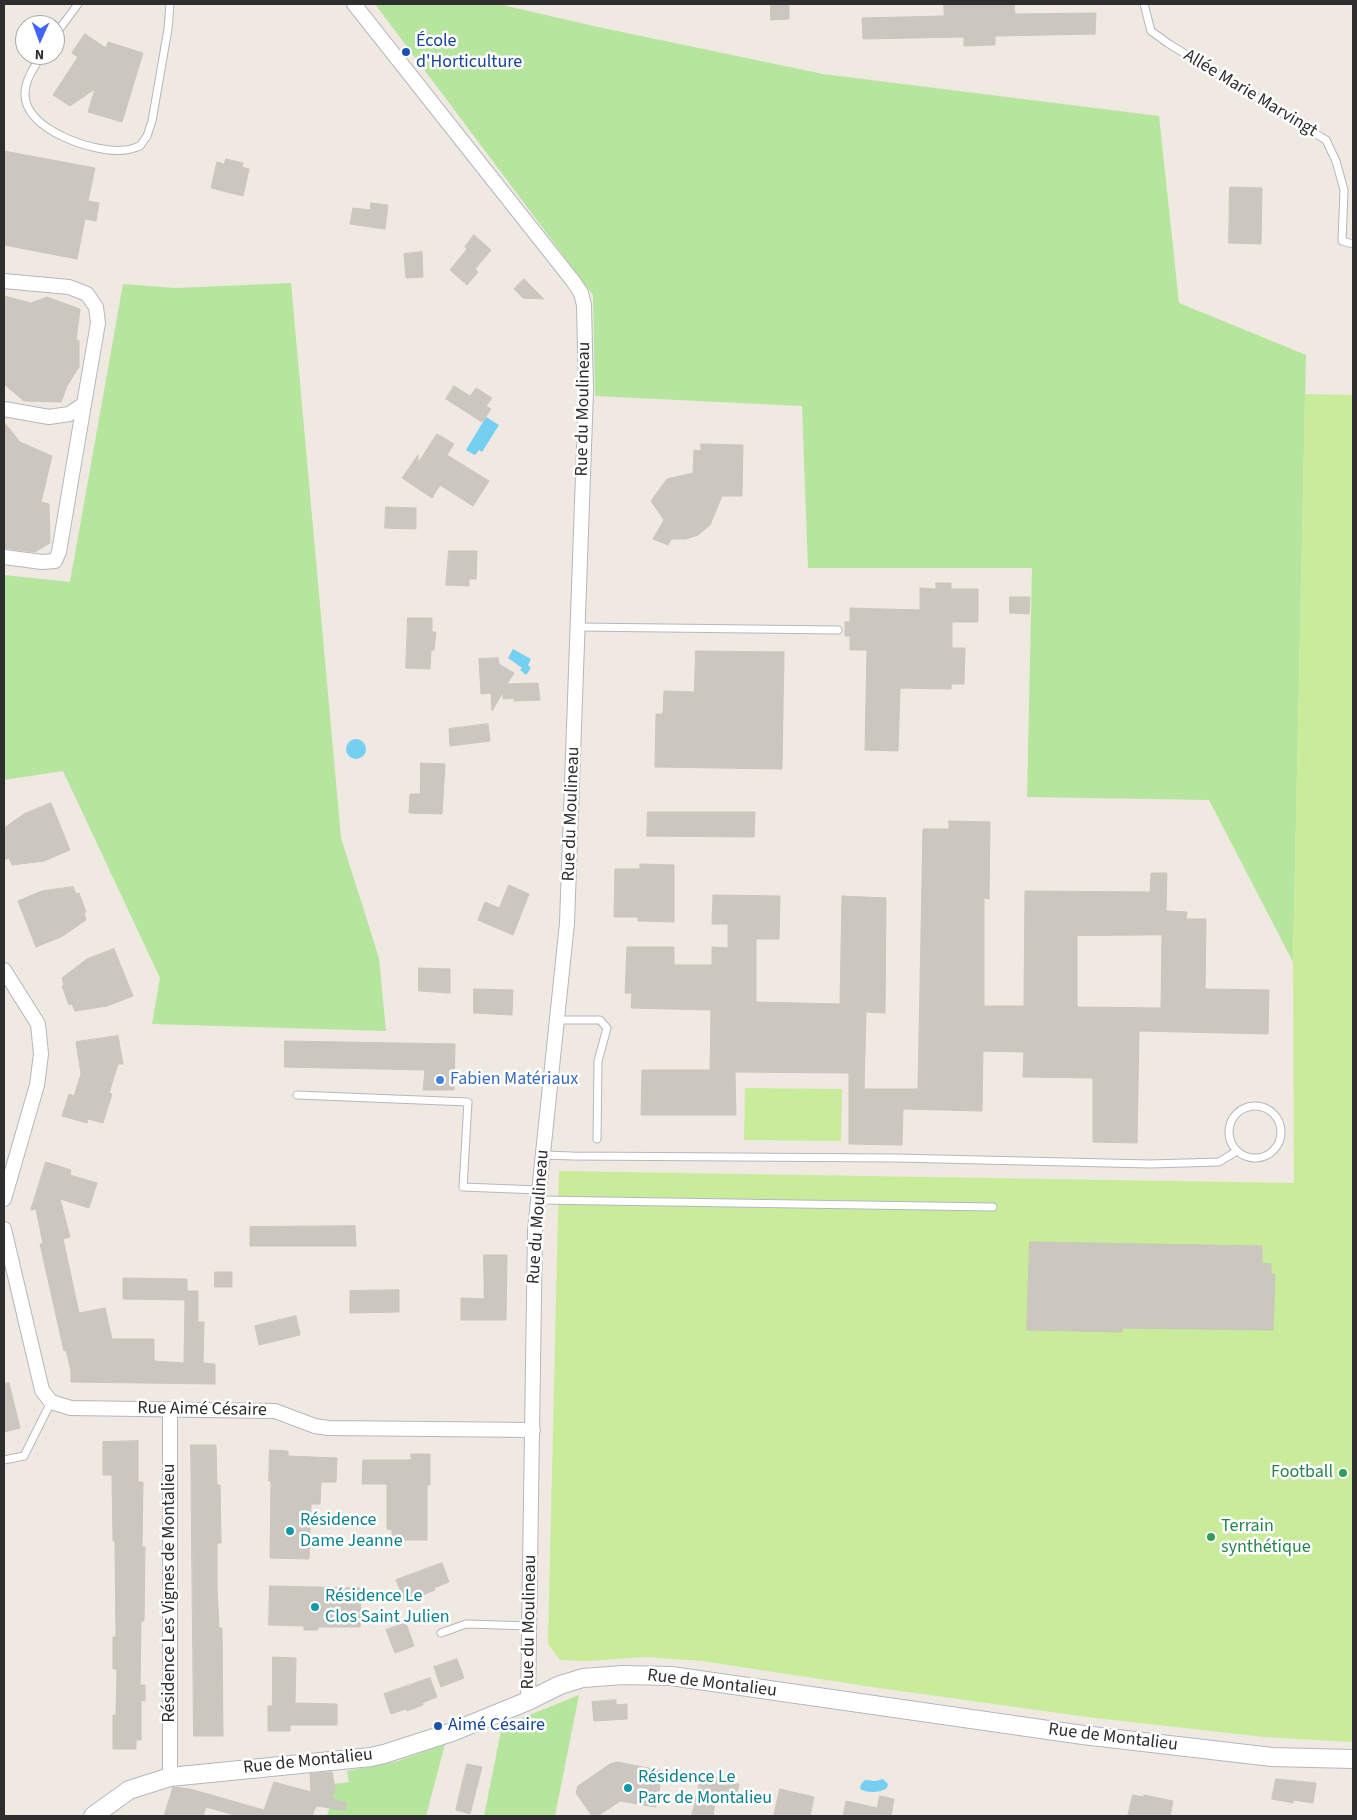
<!DOCTYPE html>
<html>
<head>
<meta charset="utf-8">
<style>
	body { margin:0 }
	#map { position:relative; width:1357px; height:1820px; overflow:hidden; background:#efe9e1; font-family:"Source Sans 3",sans-serif }
	canvas { display:block }
	.frame { position:absolute; inset:0; border:5px solid #2e2e2e; pointer-events:none }
	.north { position:absolute; left:15px; top:15px; width:50px; height:50px; box-sizing:border-box; background:#fff; border:1px solid #ababab; border-radius:50%; rotate:182deg; font-size:14px; font-weight:700; line-height:20px; text-align:center; color:#2e2e2e }
	.north::after { content:''; display:block; margin:auto; width:18px; height:22px; background:#4264fb; clip-path:polygon(50% 0,100% 100%,50% 72%,0 100%) }
</style>
</head>
<body>
<div id="map">
<canvas width="1357" height="1820"></canvas>
<div class="frame"></div>
<div class="north">N</div>
</div>
<script>
const c = document.querySelector('canvas').getContext('2d');
c.lineJoin = 'round';
function fill(path, color) { c.fillStyle = color; c.fill(path, 'evenodd'); }
function stroke(path, color, width, dash) { c.strokeStyle = color; c.lineWidth = width; c.lineCap = dash ? 'butt' : 'round'; c.setLineDash(dash || []); c.stroke(path); }
function write(font, color, halo, rows, align = 'center') {
  c.font = font + ' "Source Sans 3",sans-serif'; c.lineWidth = 5; c.setLineDash([]); c.textBaseline = 'middle'; c.strokeStyle = halo; c.fillStyle = color; for (const [text, x, y, turn = 0] of rows) {
    c.save(); c.translate(x, y); c.rotate((+turn || 0) * Math.PI / 180); c.textAlign = isNaN(turn) ? turn : align; if (halo) c.strokeText(text, 0, 0); c.fillText(text, 0, 0); c.restore();
  }
}
const green = new Path2D(`
	M375,4H498L598,27L823,74L1159,116L1179,303L1306,355L1293,962L1209,800L1027,797L1032,568H808L802,406L595,396L593,295Z
	M291,283L341,838L379,958L386,1031L152,1024L160,978L63,771L4,780V575L70,582L123,284L176,288Z
	M579,1695L555,1816H484L502,1726Z
	M445,1744L426,1816H327L335,1789L334,1784L349,1782L347,1771L398,1761Z`);
const pitch = new Path2D(`
	M1305,394L1353,395V1742L1264,1737L1087,1717L872,1687L702,1661L645,1657L588,1661L560,1660L548,1644L559,1171L1294,1183L1293,962Z
	M745,1088L842,1089L841,1141L744,1140Z`);
const water = new Path2D(`
	M486,417L499,425L482,452L479,450L475,455L466,450Z
	M513,649L531,659L528,665L531,668L526,675L520,670L522,668L508,658Z
	M346 749a10 10 0 1 1 20 0a10 10 0 1 1-20 0Z
	M883,1779L888,1784L887,1788C880,1793 867,1793 860,1789L861,1784L865,1780L876,1781Z`);
const building = new Path2D(`
	M771,4H789V19L771,20Z
	M944,4H1014L1015,14L1096,13L1095,34L995,36V45L964,46V37L863,39L862,18L944,16Z
	M85,34L106,48L108,42L143,53L122,122L88,112L95,89L70,106L53,95L78,57L72,53Z
	M4,151L95,168L88,201L99,203L96,221L85,219L77,259L4,245Z
	M226,159L243,163L242,167L249,169L243,196L211,188L217,162L224,164Z
	M1230,187L1262,188L1261,244L1229,243Z
	M371,203L388,205L385,229L350,224L353,208L370,210Z
	M474,235L491,250L475,269L478,272L467,285L450,270L467,249L465,247Z
	M422,252L423,277L406,278L404,254Z
	M524,279L544,299L523,298L514,289Z
	M4,296L31,303L47,297L80,309L76,341L79,340V367L67,386L61,402L24,401L4,384Z
	M454,386L470,396L476,388L492,398L486,406L491,409L482,422L446,399Z
	M4,422L20,442L52,456L41,502L49,504L50,543L35,552L4,548Z
	M437,434L454,444L447,455L489,481L473,506L440,485L432,498L402,478L418,455V463Z
	M701,444L743,445L742,496H722L710,525L698,535L686,539H671L668,545L653,539L664,520L651,501L667,479L693,473L694,450L701,451Z
	M386,507L416,508V529L385,528Z
	M449,551H477L476,579H469V586L446,585Z
	M936,583H951V589H978V622H952V648H965L964,684H951V689L900,688L898,751L865,750L867,650H850V636H845V622H850V608L920,610V588L936,589Z
	M1010,597H1030L1029,614L1010,613Z
	M408,618H432V632H436L434,650H431L430,669L406,668Z
	M696,651L784,652L782,769L655,767L656,714H663L664,691L694,692Z
	M498,658L499,664L514,673L507,684L538,683L540,700L514,701V698L503,699V692L492,711L491,693L481,694L479,659Z
	M488,724L490,741L450,746L449,729Z
	M421,763L445,764L442,814L409,813L410,794H420Z
	M51,803L70,850L44,861L12,865L9,858L4,860V828L24,814Z
	M648,812H755L754,837L647,836Z
	M949,821L990,822L989,899L984,898V1006H1024L1025,891L1150,892L1151,873H1167L1166,911L1187,912L1186,919H1206L1205,989L1269,990L1268,1034L1139,1031L1137,1143L1093,1142V1078L1023,1077L1024,1052L983,1051L982,1111L903,1109L902,1145L849,1144V1073L735,1072L736,1115H641L642,1070H710L711,1010L631,1008L632,993H625L627,947H674V965H712V947L728,948V924H712L713,895L780,896L779,939H756V1002L840,1004L842,896L886,898L885,1013L866,1012L864,1089H918L923,829H949ZM1162,935L1161,1008L1077,1007V936Z
	M640,864L674,865V922L638,921V917H614L615,869H640Z
	M509,885L529,894L513,935L478,920L485,902L499,908Z
	M73,887L76,894L79,893L86,912L84,913L86,920L61,937L36,947L18,901L42,891Z
	M114,949L133,996L107,1006L75,1011L72,1004L69,1005L62,986L64,985L62,978L87,959Z
	M419,968L450,969V993L419,991Z
	M474,989L513,990L512,1015L474,1013Z
	M118,1036L123,1064H118L109,1093L112,1094L103,1123L88,1119L87,1123L62,1116L69,1094L74,1096L81,1074L76,1042Z
	M285,1041L455,1044L454,1090H423L425,1070L285,1067Z
	M46,1162L71,1170L70,1175L97,1183L89,1208L60,1199L70,1237L63,1239L79,1313L105,1308L112,1339H154V1361L184,1363L185,1300L123,1299V1278L187,1279V1291H198V1322H204L203,1363L215,1364V1384L71,1382V1371L66,1350L64,1351L40,1244H43L36,1209L31,1210Z
	M355,1226L356,1246H250V1227Z
	M1030,1242L1262,1246V1263L1271,1264V1274H1275L1273,1330L1122,1328V1332L1027,1330Z
	M484,1255H507L506,1320H461V1298L484,1299Z
	M215,1272H232V1287H215Z
	M399,1290V1312L350,1313V1291Z
	M296,1316L300,1335L259,1345L255,1326Z
	M9,1383L20,1428L4,1432V1384Z
	M138,1441V1482H143L142,1547H145L144,1621H141L140,1685H145V1701L141,1700V1740H136V1749H113V1715H116L117,1669H113V1637H116L115,1541H113L112,1475H103V1442Z
	M191,1445H216L217,1485H220L221,1543H217V1588L219,1628H222L223,1736H194Z
	M270,1450L288,1451V1456L337,1458L336,1482H321L320,1504H311L309,1559L270,1558L271,1481H269Z
	M411,1454H430V1485H427V1540H392V1530L387,1529V1484H362L363,1460H411Z
	M442,1563L449,1582L434,1588L435,1590L405,1602L396,1580Z
	M270,1586L361,1588L360,1627H318V1630H304V1626L269,1625Z
	M406,1623L414,1646L395,1653L386,1630Z
	M273,1657L296,1658L295,1703L337,1704V1725H290V1731H268V1706H272Z
	M457,1659L464,1678L441,1687L434,1667Z
	M430,1678L437,1697L422,1703L423,1705L407,1711L406,1709L391,1714L384,1694Z
	M616,1700V1705L627,1704V1719L594,1721L592,1702Z
	M618,1762L663,1771L656,1807L620,1801L598,1816H592L576,1793L578,1786L610,1764Z
	M467,1764L482,1767L470,1814L456,1810Z
	M332,1772L335,1789L332,1799L346,1803L345,1810L316,1806L312,1816H238L206,1807L203,1816H164L173,1787L190,1789L264,1810L274,1782L311,1792L310,1774Z
	M702,1773L733,1780L732,1783L739,1784L735,1802L730,1801L728,1804L715,1801L713,1816H692Z
	M1276,1779L1316,1783L1313,1803L1293,1800V1803L1272,1799Z
	M780,1789L814,1797L810,1816H774Z
	M1133,1795L1143,1797L1144,1795L1173,1801L1170,1816H1128Z
	M880,1796L894,1799L891,1816H843L846,1801L877,1808Z`);
const service = new Path2D(`
	M1144,4L1151,31L1169,44L1326,140L1336,161L1344,190L1342,241L1353,244
	M55,35L78,4
	M42,55C34,67 25,80 25,94C24,130 96,154 125,150C130,150 136,147 140,146L147,136L152,121L168,29L170,4
	M578,627L838,630
	M557,1020H600L607,1028L598,1061L597,1139
	M297,1095L468,1102L463,1187L538,1190
	M1229 1132a26 26 0 1 1 52 0a26 26 0 1 1-52 0Z
	M543,1155L573,1156L896,1158L1150,1164L1219,1162L1237,1151
	M538,1200L993,1207
	M4,1460L24,1456L51,1402
	M441,1633L466,1624L530,1626`);
const minor = new Path2D(`
	M354,4L573,281L581,293L584,305L586,391L567,923L535,1230L528,1701
	M4,281L69,287L87,294L96,307L98,323L84,404L69,414L49,417L4,409
	M4,557L42,562L55,561L59,552L84,404
	M4,970L38,1024L41,1054L37,1085L4,1199
	M4,1229L42,1390L51,1402L71,1408L275,1411L315,1426L328,1428L533,1430
	M170,1409V1777`);
const tertiary = new Path2D(`
	M93,1816L129,1790L170,1777L371,1757L384,1754L452,1732L528,1701L560,1685L583,1678L623,1675L671,1676L1083,1735L1272,1757L1353,1759`);
const markers = [
	[406,52,5,"#1a4fb4"],
	[440,1080,5,"#3f7fe0"],
	[1343,1473,5,"#2e9e5b"],
	[290,1531,5,"#0f9aa8"],
	[1211,1537,5,"#2e9e5b"],
	[315,1607,5,"#0f9aa8"],
	[438,1726,5,"#1a4fb4"],
	[628,1788,5,"#0f9aa8"]
];
const transitNames = [
	["École",416,42],
	["d'Horticulture",416,63],
	["Aimé Césaire",448,1726]
];
const streetNames = [
	["Allée Marie Marvingt",1250,94,31],
	["Rue du Moulineau",584,409,-89],
	["Rue du Moulineau",572,814,-88],
	["Rue du Moulineau",539,1217,-86],
	["Rue Aimé Césaire",202,1410,1],
	["Résidence Les Vignes de Montalieu",170,1593,-90],
	["Rue du Moulineau",530,1622,-89],
	["Rue de Montalieu",712,1684,7],
	["Rue de Montalieu",1113,1738,7],
	["Rue de Montalieu",308,1762,-6]
];
const shopNames = [
	["Fabien Matériaux",450,1080]
];
const leisureNames = [
	["Football",1333,1473],
	["Terrain",1221,1527,"left"],
	["synthétique",1221,1548,"left"]
];
const cultureNames = [
	["Résidence",300,1521],
	["Dame Jeanne",300,1542],
	["Résidence Le",325,1597],
	["Clos Saint Julien",325,1618],
	["Résidence Le",638,1778],
	["Parc de Montalieu",638,1799]
];
fill(green, '#b6e59e');
fill(pitch, '#c9ec9a');
fill(water, '#75cff0');
fill(building, '#cbc7bf');
stroke(building, '#cbc5ba', 1);
stroke(service, '#b4b7c1', 9);
stroke(minor, '#b4b7c1', 16);
stroke(tertiary, '#b4b7c1', 20);
stroke(service, '#fff', 7);
stroke(minor, '#fff', 14);
stroke(tertiary, '#fff', 18);
for (const [x, y, r, color] of markers) { const dot = new Path2D(); dot.arc(x, y, r, 0, 2 * Math.PI); c.fillStyle = color; c.fill(dot); stroke(dot, '#fff', 2); }
write('18px', '#164399', '#fff', transitNames, 'left');
write('18px', '#2e2e2e', '#fff', streetNames);
write('18px', '#366cbe', '#fff', shopNames, 'left');
write('18px', '#27864d', '#fff', leisureNames, 'right');
write('18px', '#0d838f', '#fff', cultureNames, 'left');
</script>
</body>
</html>
